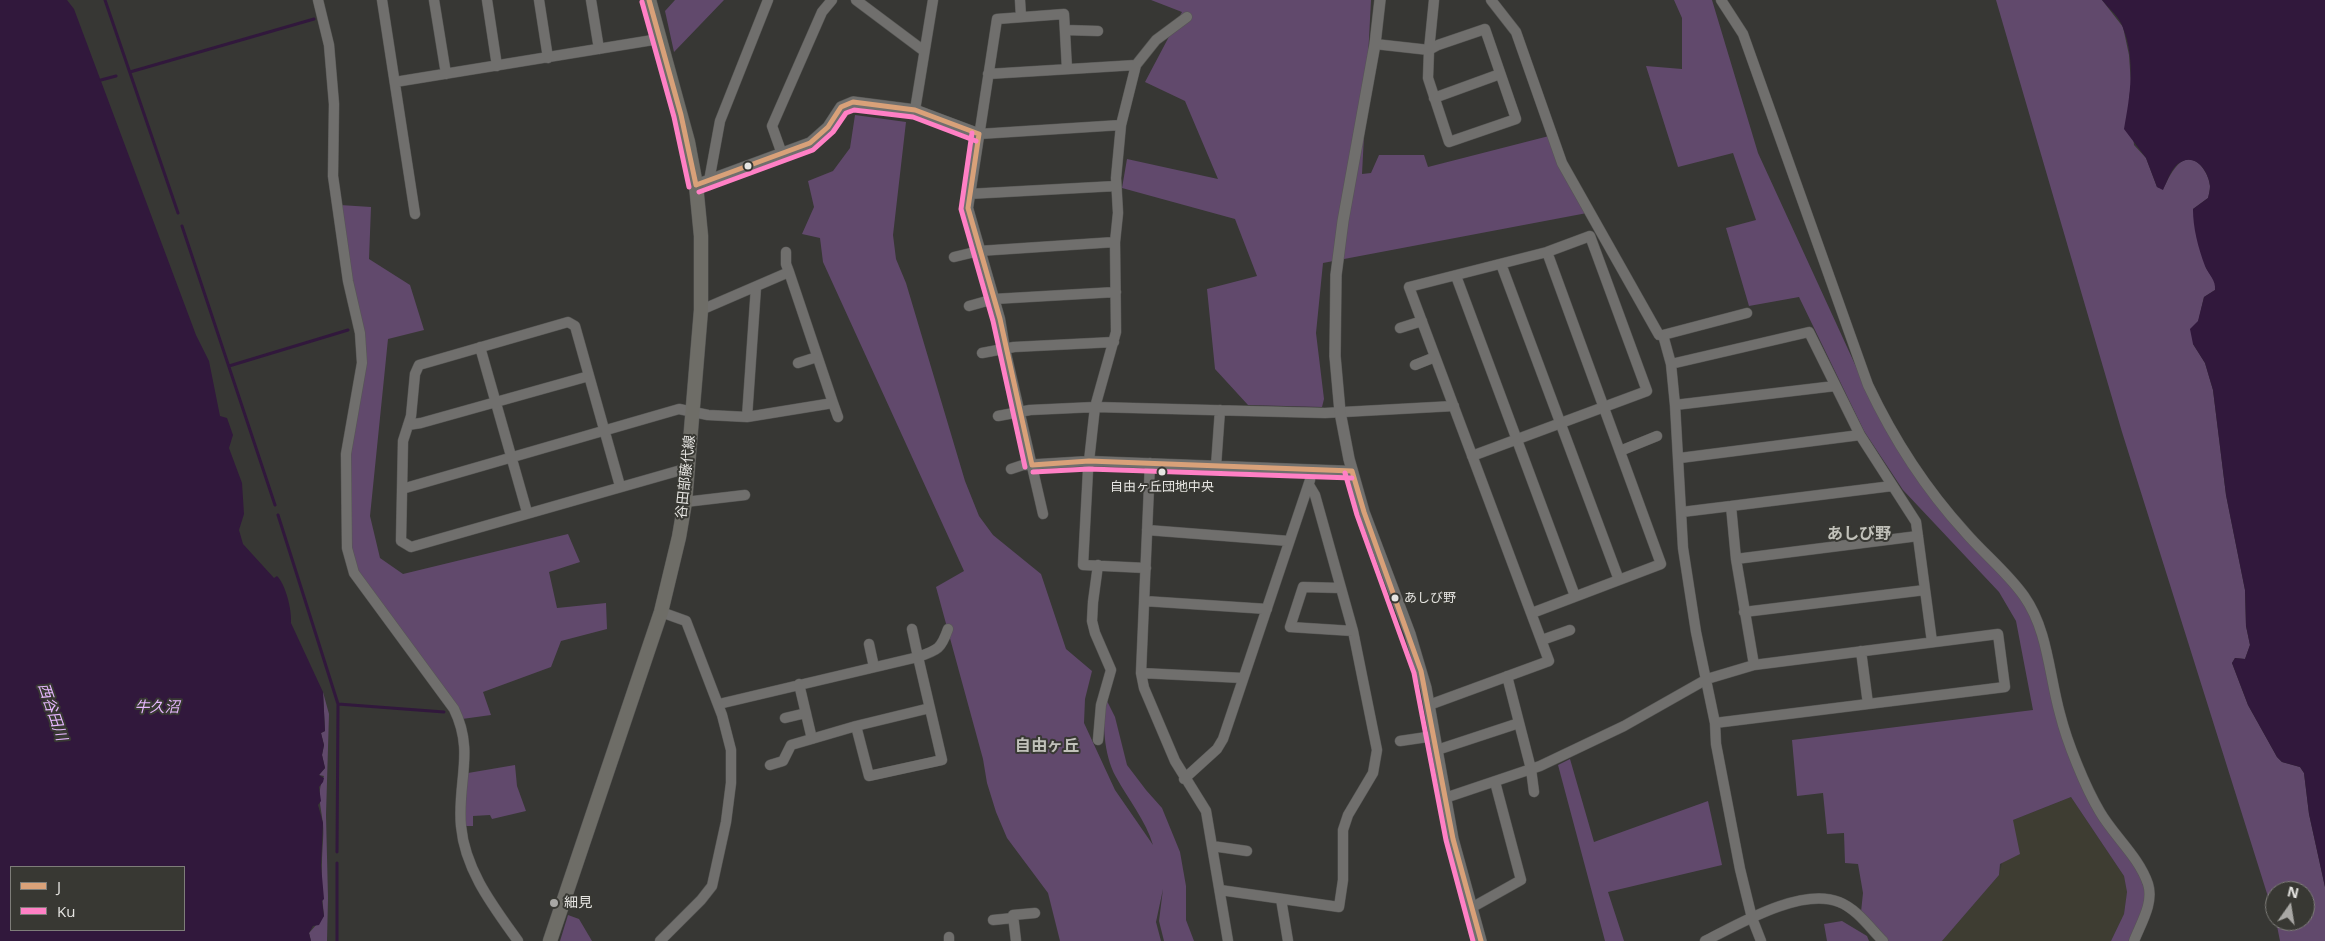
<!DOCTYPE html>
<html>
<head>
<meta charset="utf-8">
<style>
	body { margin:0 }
	#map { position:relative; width:2325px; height:941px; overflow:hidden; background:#373734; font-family:"Open Sans",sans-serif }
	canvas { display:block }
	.legend { position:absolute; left:10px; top:866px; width:175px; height:65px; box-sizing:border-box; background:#383833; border:1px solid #7e7d79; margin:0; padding:6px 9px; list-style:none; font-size:15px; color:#e6e5e2 }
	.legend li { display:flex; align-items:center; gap:10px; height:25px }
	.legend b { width:25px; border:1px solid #7e7d79 }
	.north { position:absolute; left:2265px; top:881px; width:50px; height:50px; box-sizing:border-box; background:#383833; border:1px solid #7e7d79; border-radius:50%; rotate:13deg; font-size:14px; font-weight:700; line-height:20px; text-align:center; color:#e6e5e2 }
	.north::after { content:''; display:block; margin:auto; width:18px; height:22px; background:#a9a8a5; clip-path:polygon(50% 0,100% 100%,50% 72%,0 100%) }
</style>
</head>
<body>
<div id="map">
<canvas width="2325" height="941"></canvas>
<ul class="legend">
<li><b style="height:6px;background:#d9a179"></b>J</li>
<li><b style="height:6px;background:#ff80c5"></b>Ku</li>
</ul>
<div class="north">N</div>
</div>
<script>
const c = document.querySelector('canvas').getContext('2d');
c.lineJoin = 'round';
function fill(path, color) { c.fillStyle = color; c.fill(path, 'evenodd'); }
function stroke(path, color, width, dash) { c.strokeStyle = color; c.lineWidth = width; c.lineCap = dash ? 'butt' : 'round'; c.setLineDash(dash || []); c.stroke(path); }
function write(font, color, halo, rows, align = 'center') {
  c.font = font + ' "Open Sans","Noto Sans JP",sans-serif'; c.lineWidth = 4; c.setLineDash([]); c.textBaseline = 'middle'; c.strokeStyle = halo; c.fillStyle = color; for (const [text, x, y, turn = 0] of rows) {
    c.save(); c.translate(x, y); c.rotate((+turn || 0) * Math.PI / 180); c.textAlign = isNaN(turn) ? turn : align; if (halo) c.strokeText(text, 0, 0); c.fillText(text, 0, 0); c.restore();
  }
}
const built = new Path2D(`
	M2071,797L2124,876L2127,892L2124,914L2111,941H1942L1999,875L2013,820Z`);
const green = new Path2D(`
	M675,0H724L674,52L665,11Z
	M1151,0H1371L1362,174L1371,173L1379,155H1424L1428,167L1549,136L1587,213L1323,263L1316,333L1324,399L1322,407L1248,405L1215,369L1207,289L1257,276L1235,219L1122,188L1127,159L1218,179L1185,101L1145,82L1182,12Z
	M1674,0H1712L1758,153L1864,384L1906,462L2015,587L2036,624L2068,746L2138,871L2147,897L2130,941H2111L2124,914L2127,892L2124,876L2071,797L2013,820L2020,854L2000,864L1999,875L1942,941H1888L1861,912L1863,893L1858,864L1845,863L1844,833L1827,834L1823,793L1797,796L1792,740L2033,710L2016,621L1999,592L1903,490L1864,431L1799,297L1749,306L1726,228L1756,220L1733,153L1678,167L1646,66L1682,69V18Z
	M1996,0H2102L2123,27L2129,55L2131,84L2129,100L2134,145L2146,158L2157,187L2163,189C2168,180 2172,169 2181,162C2196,152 2209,173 2210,186C2210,190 2209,194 2208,198L2193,209L2206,268L2216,283L2215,290L2204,297L2193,344L2205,363L2213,390L2226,495L2245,590L2246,626L2250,645L2245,659L2235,658L2232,663L2248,705L2277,757L2282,762L2300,767L2304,773L2309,814L2325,887V941H2280L2276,921H2305V891H2275V919L2122,432Z
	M855,115L906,122L893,235L896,259L906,283L965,481L979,516L993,535L1041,574L1066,649L1092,671L1085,699L1084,723L1115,790L1153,845C1146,821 1128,799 1116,777C1103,753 1103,723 1105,697L1115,717L1127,765L1146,790L1162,808L1180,852L1186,886V920L1194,941H1164L1159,921L1163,889L1156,922L1161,941H1060L1048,893L1007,838L996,812L987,783L983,759L936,587L964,571L823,262L820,238L802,234L814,207L808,181L833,171L850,148Z
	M340,205L371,207L369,259L410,285L424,330L388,339L370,516L380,558L403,574L568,534L580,562L549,572L557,608L606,603L607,629L561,641L551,667L483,692L491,715L462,719L361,578L351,554L350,452L366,366Z
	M323,692L329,714L326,815L328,898L327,941H311L309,933L324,916C322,899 321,880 322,862C322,850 324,836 323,824C321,806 316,793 324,776L319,775L325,768L322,755L324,745L321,733L325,731Z
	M1570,759L1594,842L1708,801L1722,865L1608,892L1624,941H1605L1558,765Z
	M515,765L517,786L526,811L492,819L490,815L473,816V826H465V793L468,773Z
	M568,915L579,919L592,941H560Z
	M1842,921L1867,936L1869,941H1827L1824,924Z`);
const water = new Path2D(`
	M0,0H67L74,9L196,335L209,361L220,416L227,418L233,435L229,448L242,483L244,514L239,530L243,544L274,578L277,576C286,585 292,610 291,623L323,692L325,731L321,733L324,745L322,755L325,768L319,775L324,778L323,782L319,787L321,801L318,805L323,823L321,865L324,899L322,901L324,916L319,925L313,926L309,933L311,941H0ZM11,867H184V930H11Z
	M2102,0H2325V887L2309,814L2304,773L2300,767L2282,762L2277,757L2248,705L2232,663L2235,658L2245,659L2250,645L2246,626L2245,590L2226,495L2213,390L2205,363L2193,344L2190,329L2198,321L2204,297L2215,290C2216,280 2209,275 2205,266C2198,247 2193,228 2193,209L2208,198C2209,194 2210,190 2210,186C2209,174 2198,155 2183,161C2172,165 2168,180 2163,190L2157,187L2146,158L2124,129C2130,96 2136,61 2123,28C2120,17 2109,9 2102,0Z`);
const stream = new Path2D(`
	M105,0L178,213
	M130,72L314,19
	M101,80L116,76
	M182,226L275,505
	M229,366L348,330
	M278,515L338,704L337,852
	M338,704L444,712
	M337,941V863`);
const minor = new Path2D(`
	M318,0L329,45L334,104L333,176L348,281L360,333L362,363L346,454L347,548L354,573L454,709C475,752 457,782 461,826C465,870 493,906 518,941
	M382,0L415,214
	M434,0L446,74
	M487,0L497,66
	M539,0L548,58
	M591,0L599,49
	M856,0L924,51
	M1020,0L1021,17
	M1491,0L1516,32L1562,163L1659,335H1663L1671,364L1675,405L1683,548L1696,632L1715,723L1716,744L1740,869L1752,918L1761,941
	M1721,0L1743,34L1868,385C1893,438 1925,488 1965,532C1984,554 2007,572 2024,596C2048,630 2049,675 2060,714C2067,742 2085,787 2100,812C2114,836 2139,857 2148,884C2154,903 2141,923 2134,941
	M1485,29L1516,119L1449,142L1428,78L1429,50L1438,45Z
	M1065,30L1098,31
	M1375,44L1429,50L1434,0
	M988,74L1136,65
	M395,82L659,39
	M1434,98L1500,74
	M915,110L933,0
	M979,134L1121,125
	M782,154L772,126L822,12L832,0
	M709,181L720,121L768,0
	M968,194L1116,186
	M786,252V264L789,272
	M954,257L979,251L1115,242
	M1501,264L1619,580
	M1456,276L1575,596
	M969,306L994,299L1116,292
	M1400,328L1422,321
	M1663,335L1747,313
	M480,347L527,512
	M982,353L1014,347L1114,342
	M798,363L817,357
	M1671,364L1809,332L1860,435L1916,522L1932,642
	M1415,365L1435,357
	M833,403L838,417
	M1675,405L1835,386
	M998,416L1030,410L1095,407L1325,413L1454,406
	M747,417L756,287
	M408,425L421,423L589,376
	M1620,451L1657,436
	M1680,458L1860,435
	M1150,463L1141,673L1144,688L1175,761L1206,811L1228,941
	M1216,466L1220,410
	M1011,469L1023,465L1089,461L1352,471
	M620,486L575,326L568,322L419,365L415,374L411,416L403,441L401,541L411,547L688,468
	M402,489L679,409L708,415L747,417L833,403L789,272L701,310
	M685,502L745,495
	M1682,512L1731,506
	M1043,514L1005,349L1000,319L968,208L997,19L1064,14L1067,69
	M1147,530L1289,541
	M1736,559L1918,536
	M1146,568L1083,565L1088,470L1095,407L1116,332L1115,242L1118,213L1116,178L1121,125L1136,65L1156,40L1187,17
	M1341,588L1303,587L1290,627L1353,631
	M1144,601L1267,609
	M1744,612L1925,590
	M1532,613L1661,564L1547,252
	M912,629L918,657C938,650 941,649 948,629
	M1542,640L1570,630
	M869,644L874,667
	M1861,651L1868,704
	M1754,665L1736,559L1731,506L1892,486
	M1141,673L1243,678
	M1507,676L1531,769L1534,792
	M799,684L812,739
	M719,704L918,657L942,760L869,776L856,726L791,745L783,761L770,765
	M1429,705L1549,661L1409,287L1547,252L1590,236L1647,391L1472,456
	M785,718L806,713
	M856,726L930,708
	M1098,740L1101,705L1111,670L1095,633L1092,621L1093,602L1098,565
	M1400,741L1434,736
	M1437,750L1519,723
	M1184,779L1217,749L1223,739L1310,480
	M1445,798L1540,766L1624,726L1707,679L1754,665L1998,634L2005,687L1715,723
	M1212,846L1247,851
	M1220,890L1339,907L1343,880V830L1348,815L1373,773L1377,750L1353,631L1315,495L1309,485
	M1281,899L1288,941
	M1471,908L1521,880L1495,782
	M993,920L1013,918
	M949,937V941
	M660,941L701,900L712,886L726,822L731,783V750L722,715L686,621L661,612
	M1016,941L1013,915L1035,913
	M1705,941C1739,924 1801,887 1839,902C1857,909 1870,928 1883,941`);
const tertiary = new Path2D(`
	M1380,0L1375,44L1343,221L1336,275L1335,356L1340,412L1349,459L1364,512L1410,634L1426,688L1453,839L1481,941
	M696,185L810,143L828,127L841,107L853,102L915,110L979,134`);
const secondary = new Path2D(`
	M550,941L661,612L679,537L685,502L701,310V236L696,185L688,142L649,0`);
const bus1 = new Path2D(`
	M649,0L681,115L696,185
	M979,134L968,208L1000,319L1032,465
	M696,185L810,143L828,127L841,107L853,102L915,110L979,134
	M1032,465L1089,461L1352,471
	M1352,471L1364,512L1421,671L1453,839L1481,941`);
const bus2 = new Path2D(`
	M642,2L674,117L689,187
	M972,133L961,209L993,321L1025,467
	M699,192L813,150L833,132L846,113L854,110L913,117L976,141
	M1033,472L1089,469L1352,478
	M1345,473L1357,515L1414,673L1446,840L1473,941`);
const markers = [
	[748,166,4.5,"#e6e5e2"],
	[1162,472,4.5,"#e6e5e2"],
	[1395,598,4.5,"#e6e5e2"],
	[554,903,5,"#a9a8a5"]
];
const busNames = [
	["自由ヶ丘団地中央",1162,487],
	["あしび野",1404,598,"left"]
];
const streetNames = [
	["谷田部藤代線",686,477,-84]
];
const poiNames = [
	["細見",564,903]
];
const waterNames = [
	["牛久沼",157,708],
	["西谷田川",52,712,71]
];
const quarterNames = [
	["あしび野",1859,534],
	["自由ヶ丘",1047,746]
];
fill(built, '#3e3d32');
fill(green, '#61496c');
fill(water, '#31183c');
stroke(stream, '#31183c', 3);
stroke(minor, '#565654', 11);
stroke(tertiary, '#565654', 12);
stroke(secondary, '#565654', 15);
stroke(minor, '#706f6d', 10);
stroke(tertiary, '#706f6d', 11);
stroke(secondary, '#6e6d67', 14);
stroke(bus1, '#d9a179', 5);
stroke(bus2, '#ff80c5', 5);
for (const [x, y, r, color] of markers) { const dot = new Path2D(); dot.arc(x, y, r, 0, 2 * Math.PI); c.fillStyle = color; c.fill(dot); stroke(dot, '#383833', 2); }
write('13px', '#e6e5e2', '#383833', busNames);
write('14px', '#e6e5e2', '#383833', streetNames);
write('14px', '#e6e5e2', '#383833', poiNames, 'left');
write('italic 15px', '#e5b7fd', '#383833', waterNames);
write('bold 16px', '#c1c1ba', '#383833', quarterNames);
</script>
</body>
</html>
